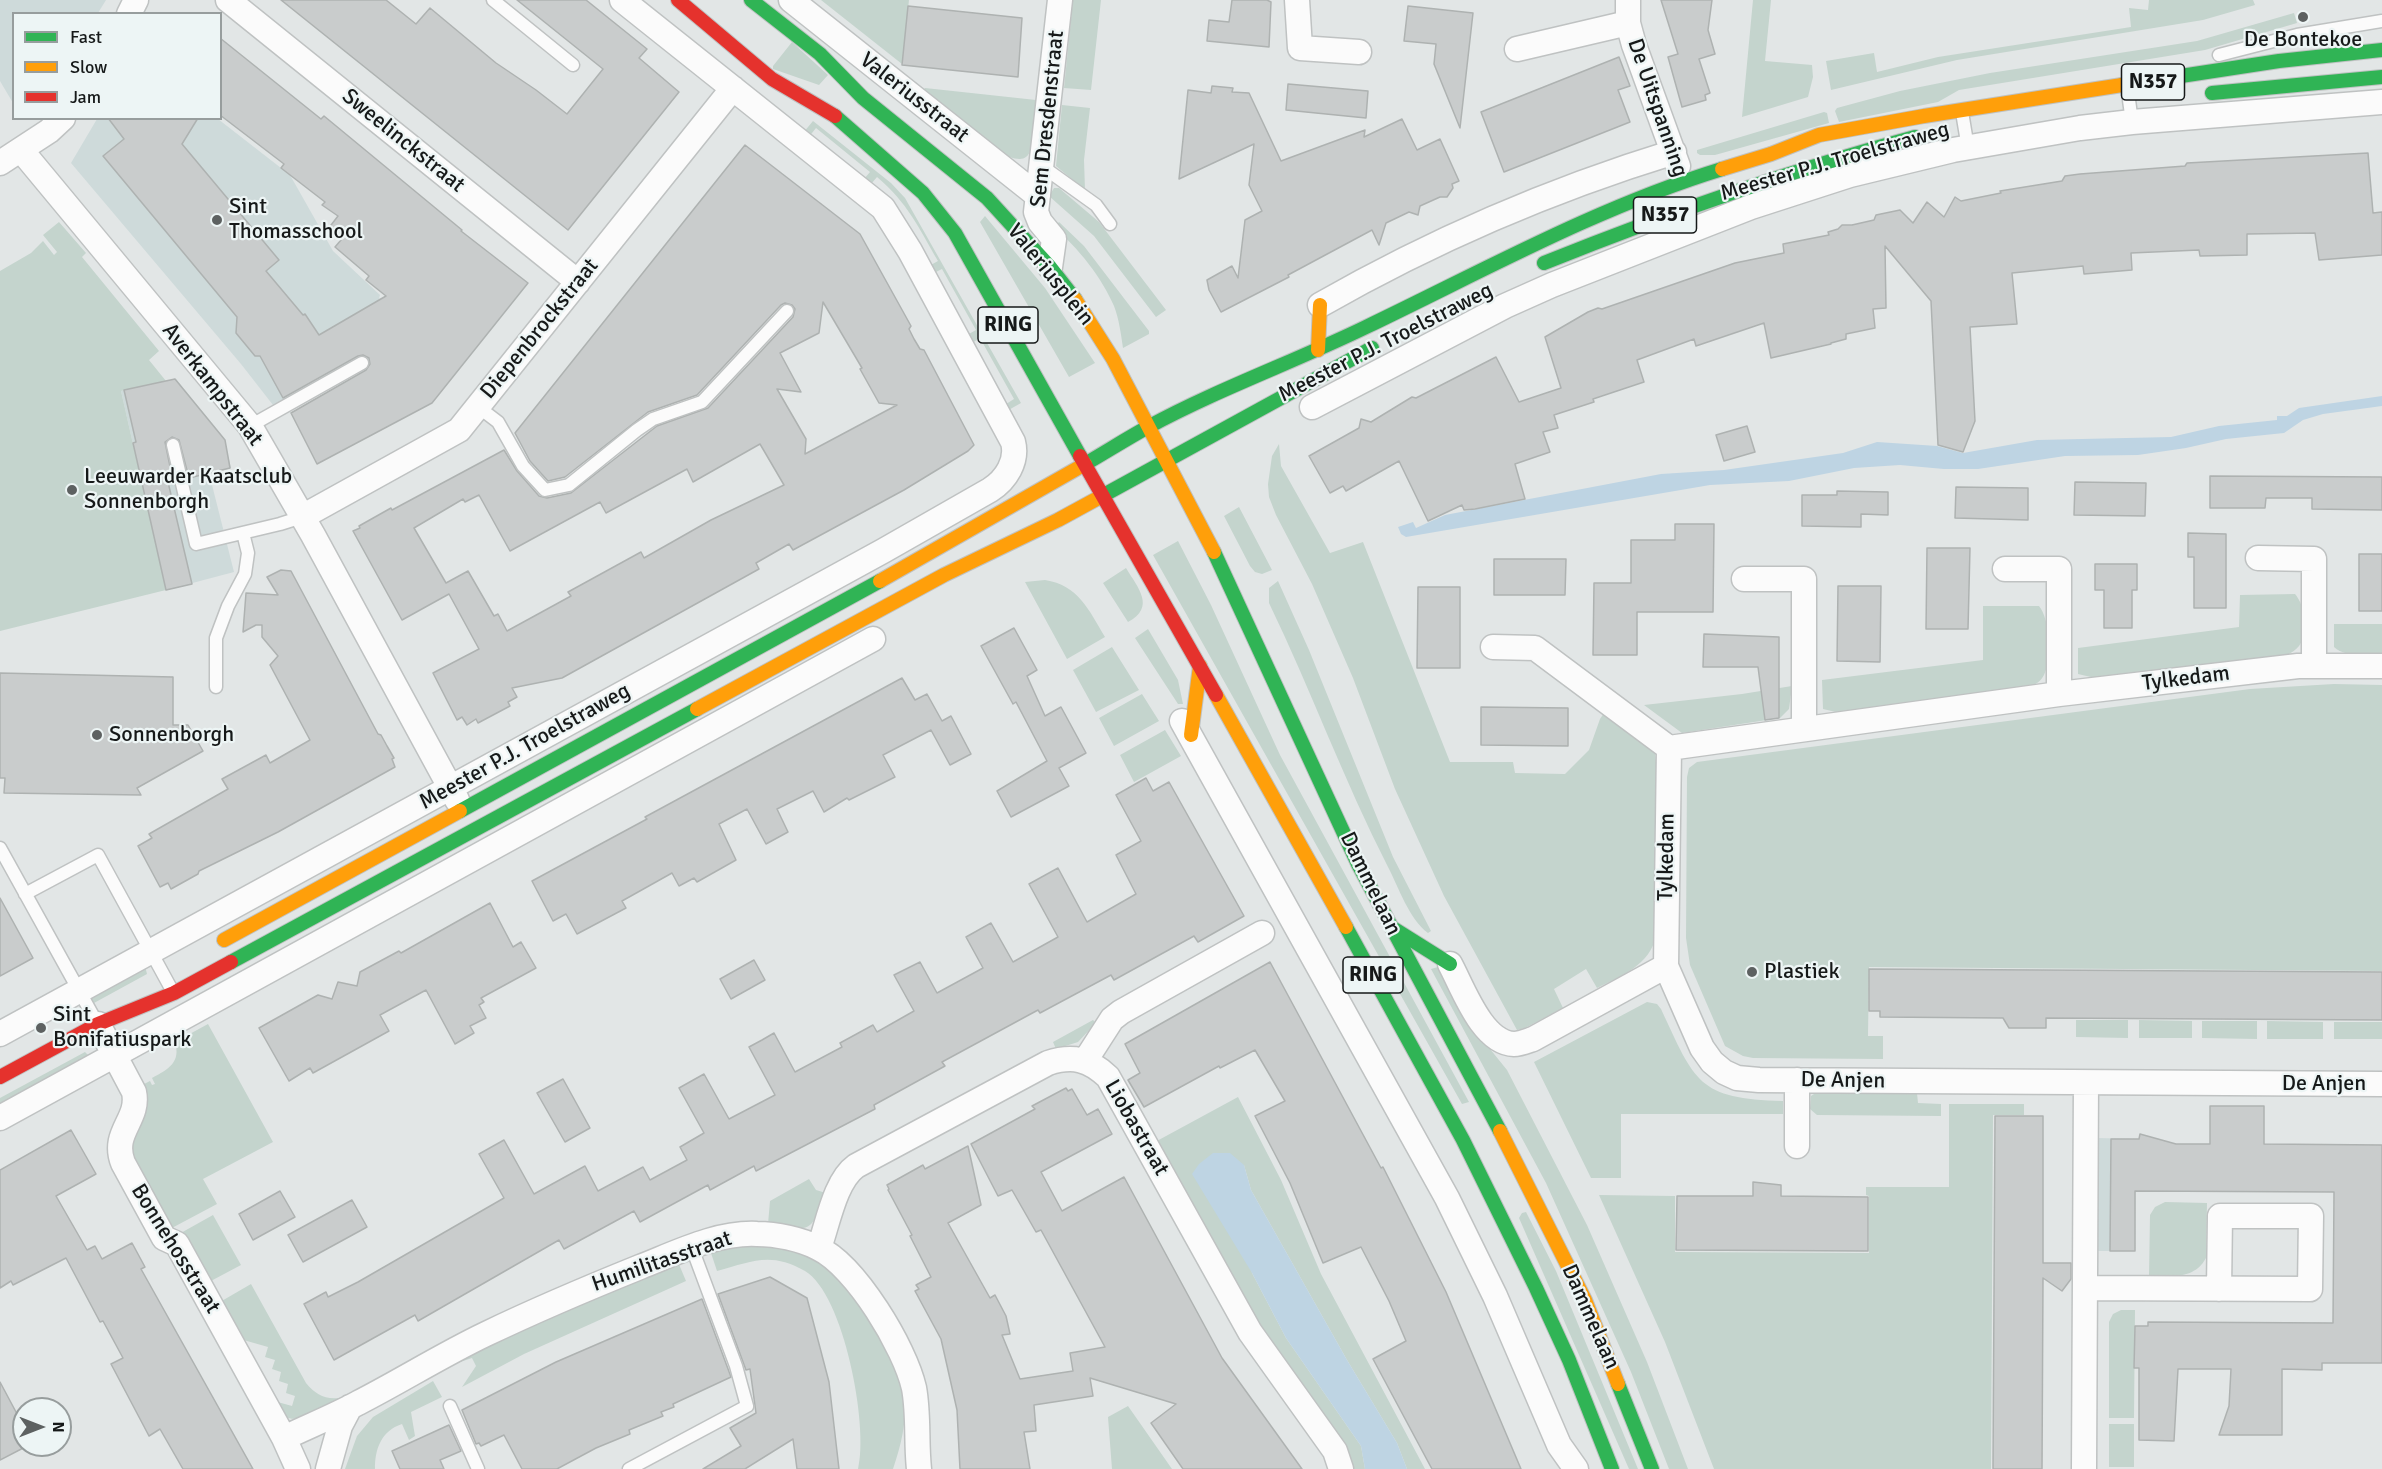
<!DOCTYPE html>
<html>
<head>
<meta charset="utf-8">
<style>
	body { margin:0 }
	#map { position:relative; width:2382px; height:1469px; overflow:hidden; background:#e2e6e6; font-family:Signika,sans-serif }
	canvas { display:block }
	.legend { position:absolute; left:12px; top:12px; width:210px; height:108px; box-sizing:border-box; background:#edf5f5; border:2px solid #979d9d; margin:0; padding:8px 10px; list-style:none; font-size:18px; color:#161919 }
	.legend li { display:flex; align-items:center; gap:12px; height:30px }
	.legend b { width:30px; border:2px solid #979d9d }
	.north { position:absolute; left:12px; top:1397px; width:60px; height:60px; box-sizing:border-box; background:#edf5f5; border:2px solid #979d9d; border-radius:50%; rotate:90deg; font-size:16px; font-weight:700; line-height:24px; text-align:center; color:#161919 }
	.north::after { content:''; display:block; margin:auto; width:21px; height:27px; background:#5d6161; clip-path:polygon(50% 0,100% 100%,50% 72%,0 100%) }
</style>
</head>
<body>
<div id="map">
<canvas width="2382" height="1469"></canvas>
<ul class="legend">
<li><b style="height:8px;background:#30b455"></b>Fast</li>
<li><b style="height:8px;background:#ff9f0a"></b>Slow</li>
<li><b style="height:8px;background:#e5322d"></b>Jam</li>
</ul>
<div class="north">N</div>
</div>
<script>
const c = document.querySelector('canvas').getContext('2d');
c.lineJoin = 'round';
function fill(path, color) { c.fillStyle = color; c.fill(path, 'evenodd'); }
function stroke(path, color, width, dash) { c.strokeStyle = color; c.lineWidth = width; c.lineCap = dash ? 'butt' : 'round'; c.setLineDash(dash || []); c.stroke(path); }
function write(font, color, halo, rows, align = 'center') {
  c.font = font + ' Signika,sans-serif'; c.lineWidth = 4.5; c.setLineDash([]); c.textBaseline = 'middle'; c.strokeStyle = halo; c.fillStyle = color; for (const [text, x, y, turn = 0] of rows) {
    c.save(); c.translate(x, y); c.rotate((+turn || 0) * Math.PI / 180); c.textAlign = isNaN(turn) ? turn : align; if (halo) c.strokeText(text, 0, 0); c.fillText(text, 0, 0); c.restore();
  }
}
const built = new Path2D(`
	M0,0H106L98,13L14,14L13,103L0,81Z
	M97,119H218L290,175L333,251L380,295L379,298L397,311L387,354L280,414L241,364L71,163Z
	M176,379L224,438L231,468L209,473L234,572L166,590L121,391Z
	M2098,1138L2136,1139L2135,1251H2097Z`);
const green = new Path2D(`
	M821,0H909L902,64Z
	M1073,0H1101L1091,90L1064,88Z
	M1753,0H1771L1765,61L1812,65L1813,77L1808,97L1742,117Z
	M2149,0H2253L2255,5L2203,20L1957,60L1831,90L1826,61L1874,53L1877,72L1938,57L2131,27L2129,8L2148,10Z
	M2294,13L2297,23L2205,50L1959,90L1938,102L1839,122L1835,111L1837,108L1900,91L1990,73L2197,41Z
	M792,42L828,75L819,85L773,69V66Z
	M925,88L1036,100L1031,149C1027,161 1020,160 1009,157L1005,161L920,94Z
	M1062,105L1090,108L1084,160L1085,190L1056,166Z
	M1824,112L1827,113L1829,123L1715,155H1700L1697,153V150Z
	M813,121L891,183L905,198L1021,403L1005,412L1003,406L1014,399L980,338L972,343L967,335L976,330L942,269L934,273L929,266L938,261C919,228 907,202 877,177L871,184L864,179L870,172L816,128L808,138L803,133Z
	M1054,188H1059L1099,222L1166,310L1156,317L1094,236L1049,196Z
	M985,216L1045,288L1095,363L1069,377L980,222Z
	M59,222L86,253L82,257L159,351L149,360L166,381L121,391L166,590L0,631V271L31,253L43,241L54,255L57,252L43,235Z
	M1059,222L1084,246L1149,331V334L1123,348C1121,334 1119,319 1114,306C1102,278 1078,247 1054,228Z
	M1279,444L1281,466L1330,553L1363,542L1450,762H1513L1515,773L1565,774L1589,750L1600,719L1604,713L1651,749L1655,754L1657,767L1656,936C1650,965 1621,976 1597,988L1586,969L1554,989L1563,1008L1525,1028L1517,1030L1444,896L1395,789L1353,678L1312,584L1276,515L1269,497L1268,484L1272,456Z
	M1239,507L1272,570L1262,574L1255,572L1250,566L1224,516Z
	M1178,541L1211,605L1280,755L1469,1102L1462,1104L1153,555Z
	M1126,568C1138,588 1156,607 1128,622L1103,583Z
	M1045,580C1078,585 1089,610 1105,637L1067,659L1025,582Z
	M1278,581L1309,650L1393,857L1431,931L1428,933C1409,919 1399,888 1388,867C1344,781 1311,690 1269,603V588Z
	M2295,594C2305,605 2309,634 2299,646C2296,650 2291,653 2287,655L2095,678L2078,674V648L2239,627L2240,595Z
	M1983,606H2039C2050,619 2052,659 2044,675C2041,681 2036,684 2030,687L1836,712L1823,709L1822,680L1983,660Z
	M2334,624H2382V654C2367,654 2346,658 2334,647Z
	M1148,629L1178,680L1183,704H1178L1135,638Z
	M1112,647L1139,690L1096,712L1073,670Z
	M2334,684L2382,685V971L1869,967L1868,1036H1883V1059L1753,1058L1743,1056L1725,1046L1690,965L1686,938L1687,777L1689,768L1697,762L2250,689Z
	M1792,686L1789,709L1780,718L1682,733L1644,705L1742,694Z
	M1142,694L1159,721L1114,746L1099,718Z
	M1165,730L1181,756L1134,782L1120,755Z
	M145,966L147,974L94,1003L91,1002L90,997Z
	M1438,967L1486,1044L1507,1070L1587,1225L1647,1362L1688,1469H1669L1631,1372L1546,1183L1431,969Z
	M1647,1002L1657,1004L1661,1009C1695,1082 1698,1099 1783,1101V1114H1621V1178H1591L1534,1062Z
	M1093,1020L1096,1023L1078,1042L1056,1049L1053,1042Z
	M2076,1020H2128V1038L2076,1037Z
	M2139,1020L2192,1021V1038H2139Z
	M2202,1021H2257V1039L2202,1038Z
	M2267,1021L2323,1022V1039H2267Z
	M2334,1022H2382V1039H2334Z
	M208,1024L273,1142L203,1179L217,1204L170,1229L134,1162V1157L131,1155C132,1148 131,1137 135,1131C144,1112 152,1108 142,1085L150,1081L152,1085L155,1084L152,1078C169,1069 181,1062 175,1042Z
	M85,1052L89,1056L0,1107V1098Z
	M1817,1092L1917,1093L1918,1103L1941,1104V1116L1817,1115L1810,1109L1811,1096Z
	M1238,1097L1281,1180L1321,1274L1425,1469H1407L1397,1443L1347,1360L1251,1190L1244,1165L1252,1273L1286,1338L1361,1446L1365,1469H1351L1259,1326L1155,1142Z
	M1949,1104H2024V1115H1993L1991,1469H1714L1665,1342L1599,1195L1675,1196V1252L1869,1253V1196L1866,1195V1187H1949Z
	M809,1179L816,1190L826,1193C810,1235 811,1231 768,1224L770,1201Z
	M2165,1202L2207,1203L2206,1258C2194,1280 2171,1276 2149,1276L2150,1215L2155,1207Z
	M1526,1212L1556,1271L1638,1469H1629L1519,1218L1522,1213Z
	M213,1215L241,1265L209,1282L179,1234Z
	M733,1245C763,1246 790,1246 817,1261C851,1281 899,1358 904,1397C907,1423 901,1445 893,1469H858C869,1427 844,1294 805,1271C770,1251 751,1262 717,1271L710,1250Z
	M678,1262L686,1281L524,1354L462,1387L476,1366L472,1358L442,1368L507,1335Z
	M251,1284L306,1383C316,1395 327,1401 344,1397C330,1404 300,1425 286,1417C281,1414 278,1406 274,1401L292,1406L295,1396L286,1393L288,1384L279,1381L281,1372L272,1369L275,1360L265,1357L268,1347L240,1339L220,1302Z
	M2121,1310H2135L2134,1418H2109V1322L2113,1314Z
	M433,1381L442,1397L411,1412L415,1436L409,1440L402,1424C381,1431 375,1449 375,1469H345L357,1436L373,1417Z
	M1128,1406L1172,1469H1112L1108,1417Z
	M2109,1424H2134V1467H2109Z`);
const water = new Path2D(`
	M2382,396V406L2323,414L2303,420L2284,433L2226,439L2186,448L2138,455L2065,456L1978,469H1944L1900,465L1854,468L1789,481L1710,485L1406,537L1401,534L1398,527L1413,522L1416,528L1445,515L1661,474L1724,470L1843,453L1877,442L1937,446L1963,453L2037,440L2171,437L2219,426L2277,420V416H2287L2299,408Z
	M1213,1153H1230L1244,1165L1251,1190L1347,1360L1397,1443L1407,1469H1365L1361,1446L1286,1338L1252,1273L1192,1174L1199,1164Z`);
const building = new Path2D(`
	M281,0H386L416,24L430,8L496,63L536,90L567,114L603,69L517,0H586L647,49L639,58L679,92L568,230Z
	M1232,0H1267L1271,2L1269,47L1207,41L1209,20L1229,22Z
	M1661,0H1712L1708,30L1715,54L1699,59L1710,93L1705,95L1706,100L1682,107L1668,57L1678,54Z
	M908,6L1022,18L1018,77L902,65Z
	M1408,6L1473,13L1460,128L1434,64L1436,44L1404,41Z
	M220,38L321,119L324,116L462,230L461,231L528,283L432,403L317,464L291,413L366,370L370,364L369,358L363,355L358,356L283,398L260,356H255L236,333L237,317L103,156L124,139L108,118H198L182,144L279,260L266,271L303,315L305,314L319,335L386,296L366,280L369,276L335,247L341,240L328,229L338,216L322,205L325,202L281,168L284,164L220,115Z
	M1619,57L1630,86L1618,90L1630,122L1504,172L1481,112Z
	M1288,84L1368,91L1366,118L1286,110Z
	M1212,86L1233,88L1232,92L1249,93L1281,161L1365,130L1364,137L1402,119L1417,150L1440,139L1459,181L1452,184L1453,188L1447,197H1440L1420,206L1418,215L1409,212L1386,223L1379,245L1372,230L1288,275L1289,277L1221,312L1209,290L1207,280L1232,266L1238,278L1245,220L1262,211L1249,185L1254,144L1179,179L1188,90L1211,93Z
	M745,145L860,234L911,326L909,329L914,339L920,349L924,350L974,445L968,451L904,490L793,550L789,544L756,563L759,569L562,678L512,688L517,697L508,702L510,706L478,723L476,719L467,725L462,717L457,720L433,673L479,649L449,594L402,620L353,531L360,528L359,526L391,508L392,510L504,450L517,471L539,496L547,498L571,493L657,426L708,408L793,317L795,309L792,305L785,303L781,305L697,395L648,412L565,477L548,481L530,461L515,433ZM823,302L862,368L860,369L879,403L897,405L805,454L806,439L777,389L801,392L780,353L819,333ZM760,444L784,485L711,520L644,558L641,552L568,592L571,596L507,631L498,614L494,616L468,571L446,583L414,528L463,499L465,502L479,495L510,551L600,502L606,513L687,469L693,482Z
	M2368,153L2373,213L2382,212V255L2319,260L2315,233L2247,234V255L2200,256L2199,250L2131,253L2132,270L2084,274L2083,266L2012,273L2017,324L1970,327L1975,421L1963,452L1938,445L1931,301L1885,246L1886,308L1873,309L1875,328L1846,334V339L1831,343V344L1771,358L1764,323L1696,346L1694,339L1637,360L1644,382L1593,399L1594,402L1554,415L1558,428L1543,432L1550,452L1515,464L1525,499L1475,509L1464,510L1462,505L1428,521L1399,461L1346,491L1343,486L1330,493L1309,456L1359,428L1361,419L1371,422L1412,397L1416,398L1496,357L1519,402L1561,388L1545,337L1588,312L1598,308L1602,309L1735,263L1784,253L1783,244L1829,235L1828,232L1838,229L1842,225H1852L1874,220L1876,215L1900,210L1913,223L1927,202L1944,217L1955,197L1961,201L2001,193L2000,191L2062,181L2065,176L2080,174L2185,166L2187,163Z
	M175,379L225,440L230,468L189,478L179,440L172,437L165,442L173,481L168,482L192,584L166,590L133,443L136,442L124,390Z
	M1747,426L1755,452L1724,461L1716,435Z
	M2210,476L2382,477V510L2312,509V498H2266L2265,508H2210Z
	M2075,482L2146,483L2145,516L2074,515Z
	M1956,487L2028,488V520L1955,518Z
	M1837,491L1888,492V515L1861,514V527L1802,526V495H1837Z
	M1675,524H1714L1713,612H1637V655H1593L1594,583H1631V540H1675Z
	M2188,533L2226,534V608H2194V557H2188Z
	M1927,548H1970L1968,629H1926Z
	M2359,554H2382V611H2359Z
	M1494,559H1566L1565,595H1494Z
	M2095,564H2137V590H2132V628H2104V590H2095Z
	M281,570L291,571L378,734L381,735L387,746L394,758L392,759L395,767L278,832L199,871L198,874L171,889L168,883L160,887L138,846L152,838L149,834L228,789L222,779L266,755L270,763L310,740L270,665L278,656L262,637V625H256L243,632L246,593L278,595L267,577Z
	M1838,586H1881L1880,662L1837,661Z
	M1418,587H1460V668H1417Z
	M1014,628L1037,670L1027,676L1045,716L1061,707L1086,753L1059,768L1069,786L1011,817L997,791L1047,761L1016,702L1013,704L981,646Z
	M1704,634L1779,637V718L1765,720L1758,667H1703Z
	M0,673L173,677V725H188L203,751L137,788L141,795L4,793L5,778H0Z
	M902,678L915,700L927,694L942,721L951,716L971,754L950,765L931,730L883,755L895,777L849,800L847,798L824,812L813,791L777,809L788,832L766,844L747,809L719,824L736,860L697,882L694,878L679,886L672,873L622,901L626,908L577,934L566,914L553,921L532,881L647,819L645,817Z
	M1481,707L1568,708V746L1481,745Z
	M1146,778L1153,791L1169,782L1244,916L1198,942L1194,936L1114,980L1111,975L1040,1013L1038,1010L942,1062L945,1066L874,1105L875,1109L756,1171L754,1166L710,1190L708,1185L640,1222L634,1211L564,1249L559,1240L418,1321L415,1315L334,1360L304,1304L326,1292L328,1297L358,1282L504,1198L479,1154L504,1140L534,1194L585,1166L598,1191L643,1167L650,1180L687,1160L680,1147L704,1133L679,1088L704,1074L729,1119L775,1095L749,1047L762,1040L774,1033L795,1072L842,1047L840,1043L873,1025L877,1032L914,1011L894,975L920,962L937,993L983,968L966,937L991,923L1013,962L1058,937L1029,884L1058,868L1087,922L1136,894L1116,855L1141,841L1116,795Z
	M0,898L33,958L0,976Z
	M490,903L513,947L521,942L536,968L481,998L484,1002L479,1005L486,1018L470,1026L474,1033L455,1044L426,990L380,1015L389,1031L313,1073L310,1068L289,1081L259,1028L318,995L332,999L338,982L357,986L360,972L399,951L401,953Z
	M754,960L765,980L731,999L720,979Z
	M1270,962L1381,1168L1383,1167L1446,1292L1521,1469H1432L1373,1359L1406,1341L1389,1301L1361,1247L1323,1263L1290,1183L1255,1116L1285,1101L1255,1050L1220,1068L1219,1066L1144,1107L1128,1080L1140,1073L1125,1044Z
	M1869,969L2382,972V1020L2046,1018V1028H2009L2003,1018L1880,1017V1011H1869Z
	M563,1079L590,1128L565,1142L537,1093Z
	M1066,1088L1068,1091L1072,1089L1087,1115L1098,1109L1112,1134L1041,1172L1062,1211L1124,1177L1222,1358L1302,1469H1183L1151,1423L1176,1404L1090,1378L1093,1396L1034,1405L1036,1431L1024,1432L1030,1469H960L957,1410L941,1339L915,1291L919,1289L916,1285L931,1277L910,1236L912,1235L888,1190L889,1189L887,1185L923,1165L925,1169L968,1146L981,1205L948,1223L990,1298L995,1295L1006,1316L1010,1334L1002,1335L1020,1379L1073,1371L1070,1353L1105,1347L1041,1230L1036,1232L1012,1190L998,1196L971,1144L1035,1109L1032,1106Z
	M2210,1106H2264V1144L2382,1145V1363H2322V1370L2282,1369V1435H2219L2229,1406L2231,1369H2178L2174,1441L2139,1440V1368H2134L2135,1326H2148V1322L2333,1323L2334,1192L2135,1191V1251H2110L2111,1139H2139L2140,1134L2176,1144H2210Z
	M1995,1116H2043V1263H2071V1279L2062,1291L2043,1278L2042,1469H1993Z
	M71,1130L96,1174L56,1196L87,1250L95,1246L102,1259L132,1243L145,1267L141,1269L253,1469H183L160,1429L149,1436L111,1364L123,1358L103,1321L100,1322L66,1258L13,1285L11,1281L0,1288V1170Z
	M1753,1182L1781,1185V1196L1868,1197V1251L1676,1250L1677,1196H1753Z
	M280,1191L295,1217L253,1240L239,1214Z
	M352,1200L367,1227L303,1262L288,1235Z
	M770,1277L807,1298L829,1382L839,1469H797L793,1439L745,1469H703L741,1446L730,1428L756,1413L750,1369L746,1370L718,1294Z
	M702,1299L731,1377L673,1404L674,1407L661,1412L663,1416L629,1430L630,1434L596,1448L557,1469H522L504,1435L481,1446L479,1443L476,1444L462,1410L556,1362Z
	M0,1382L24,1427V1445H29L0,1460Z
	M449,1425L461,1451L440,1460L444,1469H400L392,1451Z`);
const lane = new Path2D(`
	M493,0L573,65
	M2219,55L2297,35L2382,21
	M2129,100L2132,122
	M1962,112L1968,148
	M1043,167L1096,205L1110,224
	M477,406L498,422L523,466L545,490L569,485L637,430L653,419L702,402L787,311
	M250,426L362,363
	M173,445L196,544L280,524L302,517
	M216,687V638L228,606L245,574L248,553L243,533
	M0,848L97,1023
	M25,894L98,855L173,992
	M450,1406L478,1469
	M629,1469L747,1406L736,1366L692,1248`);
const street = new Path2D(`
	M228,0L578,282
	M791,0L1038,196
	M1297,0L1300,48L1359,52
	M1628,0V23L1634,45L1678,166
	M129,14L136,0
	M1517,49L1628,23
	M21,150L250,426L313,535L457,800
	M0,163L49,131L63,118
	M1050,267L1054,239L1040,222L1036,212L1060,0
	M1320,305C1432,241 1550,190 1674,152
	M1312,407L1505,306L1552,285L1751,207L1850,175L1953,150L2080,128L2132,122L2382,102
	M302,517L459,430L733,88
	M2258,558L2314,559V666
	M2005,569H2059V694
	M1744,579H1804V727
	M1493,647L1535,648L1669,748L2059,694L2298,666H2382
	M1182,721L1447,1198L1495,1296L1559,1445L1576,1469
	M1669,748L1666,966L1702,1048L1712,1062L1724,1072L1737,1078L1759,1080L2382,1084
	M1450,964C1463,988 1482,1043 1514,1044C1520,1044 1527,1041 1533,1039L1666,966
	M98,1024L134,1092C140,1120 111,1132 123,1163L164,1238L177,1244L284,1438L298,1469
	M0,1034L883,551L990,490C1006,480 1018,461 1013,442L910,251L883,208L622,0
	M1085,1061L1112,1019L1121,1012L1262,933
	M1797,1080V1146
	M0,1118L873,639
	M819,1248C828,1223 835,1181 856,1166L1048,1063C1073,1055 1089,1059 1108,1077L1250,1332L1335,1451L1341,1469
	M2085,1288L2310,1289L2311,1216H2220L2219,1289
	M284,1438C309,1426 334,1416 358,1403C401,1381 442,1355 486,1334C536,1310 588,1288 640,1267C676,1253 717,1232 757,1234C776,1234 801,1239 818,1248C856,1266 905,1348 914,1388C919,1415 916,1442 919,1469
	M328,1469L340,1426L350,1407
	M2084,1469L2086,1083`);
const fast = new Path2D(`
	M751,0L820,54L863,98L987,198L1050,267L1075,299
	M2122,85L2279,61L2382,50
	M2212,93L2382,77
	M835,116L923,193L955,233L1080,456
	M1544,263C1666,214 1788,171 1915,137
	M1085,464C1106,452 1126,439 1148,427C1218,389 1294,362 1366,327C1483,271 1598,207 1722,169
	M1102,496L1372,348
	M1214,552L1358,864L1500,1131
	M460,811L880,581
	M1346,927L1463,1140L1536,1288L1569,1360L1612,1469
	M1391,927L1450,964
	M231,962L697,709
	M1618,1384L1652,1469`);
const slow = new Path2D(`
	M1722,169L1771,154L1819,135L1924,116L2122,85
	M1075,299L1113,359L1214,552
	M1318,350L1320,305
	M880,581L1085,464
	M1216,695L1346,927
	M697,709L944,575L1058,520L1102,496
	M1191,735L1200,666
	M224,940L460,811
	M1500,1131L1585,1300L1618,1384`);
const jam = new Path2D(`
	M678,0L772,79L835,116
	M1080,456L1216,695
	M0,1077L98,1024L174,993L231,962`);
const markers = [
	[2303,17,6,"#5d6161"],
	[217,220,6,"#5d6161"],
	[72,490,6,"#5d6161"],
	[97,735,6,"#5d6161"],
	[1752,972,6,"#5d6161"],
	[41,1028,6,"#5d6161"]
];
const shields = [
	[2153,82,63],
	[1665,215,63],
	[1008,325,60],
	[1373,975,60]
];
const shieldNames = [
	["N357",2153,82],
	["N357",1665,215],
	["RING",1008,325],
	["RING",1373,975]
];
const poiNames = [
	["De Bontekoe",2303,40,"center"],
	["Sint",229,207],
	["Thomasschool",229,232],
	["Leeuwarder Kaatsclub",84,477],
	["Sonnenborgh",84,502],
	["Sonnenborgh",109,735],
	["Plastiek",1764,972],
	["Sint",53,1015],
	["Bonifatiuspark",53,1040]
];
const streetNames = [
	["Valeriusstraat",914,98,38],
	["De Uitspanning",1657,108,71],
	["Sem Dresdenstraat",1048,119,-84],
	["Sweelinckstraat",403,141,39],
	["Meester P.J. Troelstraweg",1835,162,-16],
	["Valeriusplein",1050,275,51],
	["Diepenbrockstraat",540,329,-51],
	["Meester P.J. Troelstraweg",1386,343,-27],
	["Averkampstraat",212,385,52],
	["Tylkedam",2186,679,-7],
	["Meester P.J. Troelstraweg",525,747,-29],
	["Tylkedam",1667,857,-89],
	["Dammelaan",1370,884,64],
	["De Anjen",1843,1081,1],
	["De Anjen",2324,1084],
	["Liobastraat",1136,1128,60],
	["Bonnehosstraat",175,1249,58],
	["Humilitasstraat",662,1262,-19],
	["Dammelaan",1590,1317,66]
];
fill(built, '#cedada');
fill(green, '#c4d4cd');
fill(water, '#bed4e3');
fill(building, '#c9cccc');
stroke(building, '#aeb2b1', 1.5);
stroke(lane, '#bfc2c2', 15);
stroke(street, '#bfc2c2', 27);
stroke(fast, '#bfc2c2', 16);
stroke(slow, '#bfc2c2', 16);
stroke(jam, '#bfc2c2', 16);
stroke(lane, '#fbfbfb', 12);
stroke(street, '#fbfbfb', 24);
stroke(fast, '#30b455', 14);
stroke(slow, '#ff9f0a', 14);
stroke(jam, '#e5322d', 14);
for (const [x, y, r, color] of markers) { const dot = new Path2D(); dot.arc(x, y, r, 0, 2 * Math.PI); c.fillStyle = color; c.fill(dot); stroke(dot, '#edf5f5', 2); }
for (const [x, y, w] of shields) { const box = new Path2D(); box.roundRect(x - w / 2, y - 18, w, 36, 4.5); c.fillStyle = '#edf5f5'; c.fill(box); stroke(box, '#161919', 1.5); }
write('bold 21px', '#161919', null, shieldNames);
write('22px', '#161919', '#edf5f5', poiNames, 'left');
write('22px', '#161919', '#edf5f5', streetNames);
</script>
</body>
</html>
